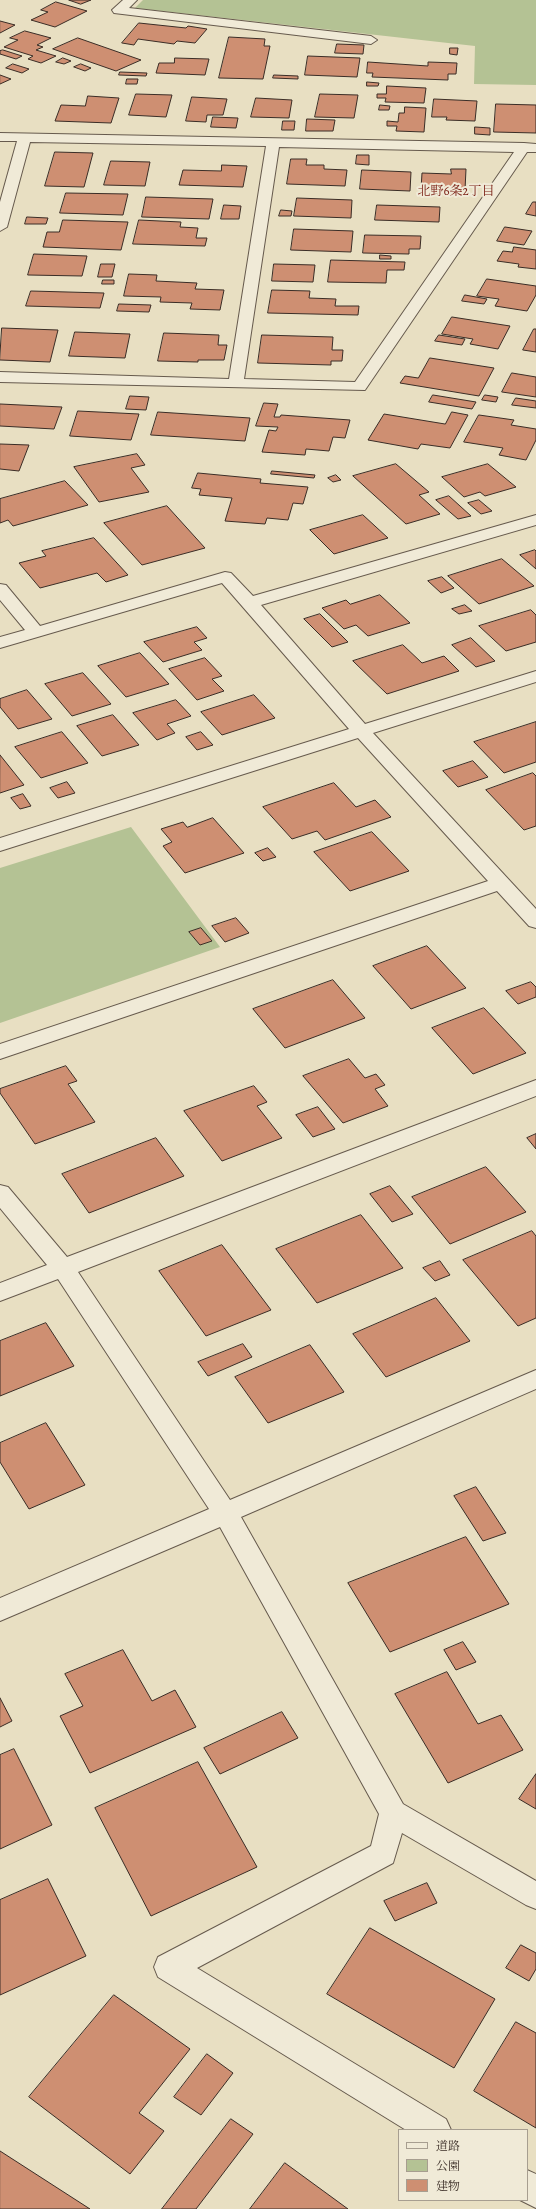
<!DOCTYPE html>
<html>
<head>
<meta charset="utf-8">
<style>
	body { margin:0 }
	#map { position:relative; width:536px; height:2209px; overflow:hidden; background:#e8dfc2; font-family:Alegreya,"Noto Serif JP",serif }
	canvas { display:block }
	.legend { position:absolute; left:398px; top:2129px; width:130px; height:72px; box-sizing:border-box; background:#f0ead7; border:1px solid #a79e90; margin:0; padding:5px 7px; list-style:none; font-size:12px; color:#3a2d26 }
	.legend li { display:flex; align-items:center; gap:8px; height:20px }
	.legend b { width:20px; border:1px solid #a79e90 }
</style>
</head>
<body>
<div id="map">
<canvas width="536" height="2209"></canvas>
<ul class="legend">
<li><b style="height:5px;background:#f0ead7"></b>道路</li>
<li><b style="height:11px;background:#b4c294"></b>公園</li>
<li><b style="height:11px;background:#ce8f72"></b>建物</li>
</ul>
</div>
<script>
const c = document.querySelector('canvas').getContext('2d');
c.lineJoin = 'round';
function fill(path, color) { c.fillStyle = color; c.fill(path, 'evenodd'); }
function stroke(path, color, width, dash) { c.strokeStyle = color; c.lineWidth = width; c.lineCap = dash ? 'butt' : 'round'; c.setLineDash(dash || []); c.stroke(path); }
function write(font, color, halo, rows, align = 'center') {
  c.font = font + ' Alegreya,"Noto Serif JP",serif'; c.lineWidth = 4; c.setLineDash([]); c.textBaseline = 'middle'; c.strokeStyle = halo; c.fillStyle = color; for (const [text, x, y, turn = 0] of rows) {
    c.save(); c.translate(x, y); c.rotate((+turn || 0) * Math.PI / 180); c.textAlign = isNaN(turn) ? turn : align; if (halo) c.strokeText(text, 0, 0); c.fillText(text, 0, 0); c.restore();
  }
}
const green = new Path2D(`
	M143,0H536V85L474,84L475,46L135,8Z
	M131,827L220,947L0,1023V868Z`);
const building = new Path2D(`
	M69,0H91L81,4Z
	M56,2L87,11L55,27L31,20L48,12L41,10Z
	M0,21L15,25L0,33Z
	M139,23L186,28L188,26L207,29L195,43L177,41L174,44L138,39L134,45L122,43Z
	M25,31L51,38L37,45L43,47L36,50L56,56L41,63L28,59L33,56L4,47L18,40L10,38Z
	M229,37L265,39L264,46H270L263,79L219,78Z
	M78,38L141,60L116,71L53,49Z
	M337,44L364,45L363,54L335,53Z
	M450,48H458L457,55L450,54Z
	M3,50L22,56L16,59L0,54V51Z
	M308,56L360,58L357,77L305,75Z
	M63,58L71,61L64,64L56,62Z
	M175,58L209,59L205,75L156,73L159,63H174Z
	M368,62L428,66V62L457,63L456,74H448V80L372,77L373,73H367Z
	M13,64L29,69L22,73L6,68Z
	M81,64L91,68L85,71L74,67Z
	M120,72L147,73L146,76L119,75Z
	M0,75L11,79L0,84Z
	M274,75L298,76V79L273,78Z
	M127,79H138L137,84H126Z
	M367,82L379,83L378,86H367Z
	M387,86L426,88L424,103L385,102L386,98H377V94H386Z
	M136,94L172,95L166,117L129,115Z
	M320,94L358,95L354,118L315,117Z
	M88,96L119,98L111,123L55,121L61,105L85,106Z
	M192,97L227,99L223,115H207L206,122L186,121Z
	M256,98L292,100L289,118L251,117Z
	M434,99L477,101L475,121L446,120L447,117H432Z
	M496,104L536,105V133L494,132Z
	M380,105L390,106L389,110H379Z
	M405,107L426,108L424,132L396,131L397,126H387V121L398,122L399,113H404Z
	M213,117L238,118L236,128L211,127Z
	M307,119L335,120L333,131H306Z
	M283,121H295L294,130H282Z
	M475,127L490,128V135L475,134Z
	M55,152L93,153L84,187L45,186Z
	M357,155H369V165L356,164Z
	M291,159H307L306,165H324V169L347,170L345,186L287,184Z
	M111,161L150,162L145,186L104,185Z
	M222,165L247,166L243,187L179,185L183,170L221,171Z
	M451,169H466L465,190L421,189L422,173L451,174Z
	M362,170L411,172L410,191L360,189Z
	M66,193L128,194L123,215L60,213Z
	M146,197L213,199L209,219L142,217Z
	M297,198L352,200L351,218L294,216Z
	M533,202H536V216L526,214Z
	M224,205L241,206L239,219H221Z
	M377,205L440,207L439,222L375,220Z
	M281,210L292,211L291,216H279Z
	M27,217L48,218L46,224H25Z
	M63,220L128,222L121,250L43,247L47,232H59Z
	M139,220L181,222L180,227L198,228L196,238H207L205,246L133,244Z
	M505,227L532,231L524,245L497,241Z
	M294,229L353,231L351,252L291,250Z
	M365,235L421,236L420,249H409V254L363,253Z
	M514,247L536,250V269L518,267L519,264L497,261L503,251L512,252Z
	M34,254L87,256L82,276L28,275Z
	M380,255L391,256V259H380Z
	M331,260L405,262L404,270H387L386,283L328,282Z
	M101,264H115L112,277H98Z
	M274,264L315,265L313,282L272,281Z
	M129,274L157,275L156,281L197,283L195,289L224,290L220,310L190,309L192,303L160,302L161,297L124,296Z
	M487,279L536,286V295L527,311L495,306L499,299L477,296Z
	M103,280H114V284H102Z
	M272,290L310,291L309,298L336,299L335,306H359L358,315L268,313Z
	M31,291L104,293L100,308L26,306Z
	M465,295L487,299L484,304L462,301Z
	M119,304L151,305L149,312L117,311Z
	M452,317L510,326L498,349L470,344L473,339L442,334Z
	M2,328L58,330L50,362L0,360Z
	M534,329H536V352L523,350Z
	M75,332L130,334L125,358L69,356Z
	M164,333L219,335L218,345H227L224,360H198V362L158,361Z
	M262,335L333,337L332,350H343L342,361H331V365L258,363Z
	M439,335L465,339L462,345L435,341Z
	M430,358L494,368L479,396L400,383L405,376L418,378Z
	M512,373L536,377V397L502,392Z
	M433,395L476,402L472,409L429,402Z
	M485,395L498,397L496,402L482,400Z
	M130,396L149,397L146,410L126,409Z
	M516,398L536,401V408L512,405Z
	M264,403L278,404L274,417H280L281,415L350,420L345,438L333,437L329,451L306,449L305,455L262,452L269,430L276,431L278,427L256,426Z
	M0,404L62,407L54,429L0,426Z
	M78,411L139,414L131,440L70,436Z
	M158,412L250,418L245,441L151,435Z
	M452,412L468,415L450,448L421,444L418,449L368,440L384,414L445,424Z
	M479,415L514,420L511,425L536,429V440L526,460L499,455L503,448L464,442Z
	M0,444L29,445L19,471L0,469Z
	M137,454L145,465L131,468L149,492L99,502L74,467Z
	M396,464L429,492L419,495L440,514L406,524L353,476Z
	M488,464L516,487L485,496L480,492L464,497L442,477Z
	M272,471L315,475L314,478L271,474Z
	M198,473L261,479L260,483L308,487L303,504L293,503L288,520L267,518L265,524L225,521L232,498L199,495L201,489L192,488Z
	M336,475L341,480L333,482L328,478Z
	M65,481L88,505L13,526L8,520L0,523V499Z
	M449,496L471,516L458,519L436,500Z
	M479,500L492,511L481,514L468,503Z
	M167,506L205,548L142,565L104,523Z
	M363,515L388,538L334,554L310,530Z
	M94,538L128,575L106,582L97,573L40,588L19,563L46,556L42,551Z
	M535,550L536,551V569L520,555Z
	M502,559L534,586L479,604L448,576Z
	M442,577L454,588L441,593L428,581Z
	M380,595L410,623L368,636L356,625L344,629L322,608L346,600L350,604Z
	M465,605L472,611L459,614L452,609Z
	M531,610L536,615V642L506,651L479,626Z
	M320,614L348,642L332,647L304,619Z
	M197,627L207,638L194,642L202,650L163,662L144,642Z
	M471,638L495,661L476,667L452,645Z
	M403,645L422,663L444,656L459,671L387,694L353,661Z
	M140,653L169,684L126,697L98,666Z
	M205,658L222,676L212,679L224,691L197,700L169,669Z
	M83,673L111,704L72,716L45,684Z
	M27,690L52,719L18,729L0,707V699Z
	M254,695L275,718L222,735L201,712Z
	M176,700L191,716L167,724L175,733L157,740L133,713Z
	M113,715L139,745L102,756L77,726Z
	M536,722V762L504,773L474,742Z
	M62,732L88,763L41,778L15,747Z
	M201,732L213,745L197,750L186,737Z
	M0,755L24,785L0,793Z
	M473,761L488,777L458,787L443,771Z
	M533,773L536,776V826L524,830L486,790Z
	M67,782L75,793L58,798L50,788Z
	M334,783L356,807L375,800L391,817L325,840L317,831L292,839L263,807Z
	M23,794L31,806L20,809L11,798Z
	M213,818L244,853L185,873L163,846L172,842L161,829L183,822L187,827Z
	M372,832L409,871L350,891L314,852Z
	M268,848L276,857L263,861L255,853Z
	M236,918L249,933L225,942L212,926Z
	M201,928L212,941L200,945L189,932Z
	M427,946L466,988L411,1009L373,966Z
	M333,980L365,1018L285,1048L253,1009Z
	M531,982L536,987V997L518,1004L506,991Z
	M484,1008L526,1053L473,1074L432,1028Z
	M349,1059L365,1078L376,1074L385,1085L375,1089L388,1106L343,1123L303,1076Z
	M66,1066L77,1081L68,1084L95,1122L35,1144L0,1093V1089Z
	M254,1086L267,1102L257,1106L282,1138L222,1161L184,1111Z
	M318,1107L335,1129L313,1137L296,1115Z
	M536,1134V1149L527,1138Z
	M156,1138L184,1176L89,1213L62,1174Z
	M486,1167L526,1212L450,1244L412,1197Z
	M390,1186L413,1214L392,1222L370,1194Z
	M361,1215L403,1268L317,1303L276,1249Z
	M532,1231L536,1236V1318L518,1326L463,1260Z
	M222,1245L271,1310L206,1336L159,1271Z
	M440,1261L450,1275L435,1281L423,1268Z
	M436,1298L470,1341L386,1377L353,1334Z
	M46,1323L74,1366L0,1396V1341Z
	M243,1344L252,1357L208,1376L198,1362Z
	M310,1345L344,1392L268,1423L235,1377Z
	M46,1423L85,1485L29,1509L0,1462V1443Z
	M476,1487L506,1533L483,1541L454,1496Z
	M466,1537L509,1604L390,1652L348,1583Z
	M463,1642L476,1662L456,1670L444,1650Z
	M123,1650L152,1701L175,1690L196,1727L90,1773L60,1716L83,1706L65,1674Z
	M447,1672L478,1724L501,1715L523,1750L448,1783L395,1694Z
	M0,1698L12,1721L0,1727Z
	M282,1712L298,1738L220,1774L204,1748Z
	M14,1749L52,1825L0,1849V1755Z
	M198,1762L257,1867L151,1916L95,1808Z
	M536,1774V1809L519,1799Z
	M48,1879L86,1956L0,1995V1900Z
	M427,1883L437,1903L395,1921L384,1901Z
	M370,1928L495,1999L454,2068L327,1994Z
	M521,1945L536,1953V1969L529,1981L506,1968Z
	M114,1995L190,2049L139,2113L164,2131L130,2174L29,2097Z
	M516,2022L536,2033V2128L474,2091Z
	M207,2054L233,2073L201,2115L174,2097Z
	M231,2119L253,2134L196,2209H162Z
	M0,2151L90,2209H0Z
	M285,2163L348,2209H250Z`);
const lane = new Path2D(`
	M123,0H137L129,8L371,36L377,40L371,44L114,13L112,10Z`);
const street = new Path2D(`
	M0,133L524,143L536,144V152H527L365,390L0,382V372L229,379L266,146L30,142L7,227L0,231V202L17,141H0ZM279,147L514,152L355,382L244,379Z
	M536,515V525L261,605L365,724L536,671V682L373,733L536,909V928L529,926L497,891L0,1059V1044L488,881L358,738L0,851V838L349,729L222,583L0,648V637L25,630L0,600V584L6,585L40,626L225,572L231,573L253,596Z
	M536,1080V1096L78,1272L230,1500L536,1370V1389L241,1517L403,1804L536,1881V1909L526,1905L402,1833L393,1863L197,1968L446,2119L451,2130H406L158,1977L154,1967L158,1957L371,1846L379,1814L220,1527L0,1621V1598L209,1509L58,1279L0,1301V1283L47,1265L0,1208V1185L8,1187L67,1257Z
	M527,2170L536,2174V2208L520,2200H527Z`);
const farNeighbourhoodnames = [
	["北野6条2丁目",456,192]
];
fill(green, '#b4c294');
fill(building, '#ce8f72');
stroke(building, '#3a2d26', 1);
stroke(lane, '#665a4d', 2);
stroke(street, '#665a4d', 2);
fill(lane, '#f0ead7');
fill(street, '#f0ead7');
write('13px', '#7a1f14', '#f0ead7', farNeighbourhoodnames);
</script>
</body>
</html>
